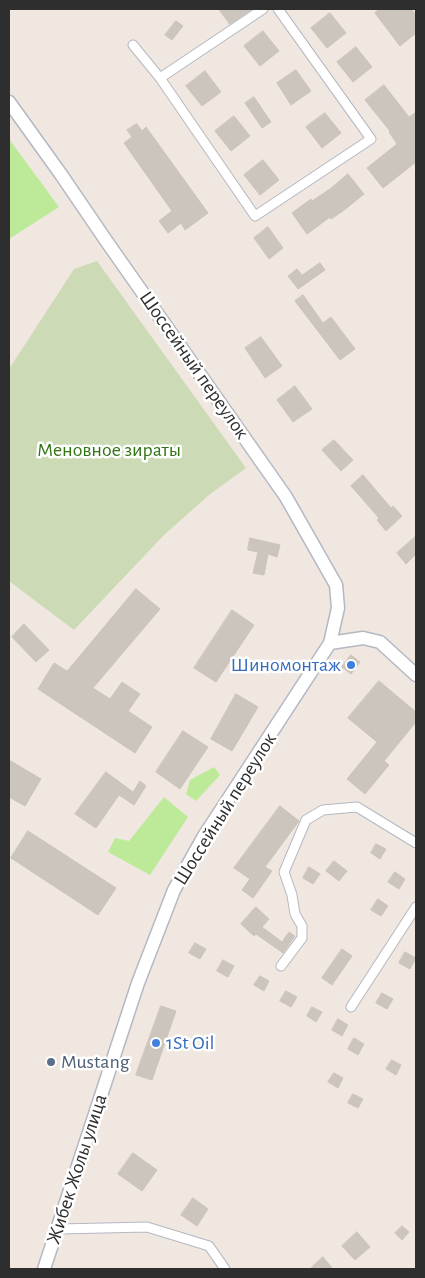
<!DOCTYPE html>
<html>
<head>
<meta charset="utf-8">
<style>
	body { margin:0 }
	#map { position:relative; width:425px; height:1278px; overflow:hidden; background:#f0e7e0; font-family:"Alegreya Sans",sans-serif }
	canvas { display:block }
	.frame { position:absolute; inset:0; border:10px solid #2e2e2e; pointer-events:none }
</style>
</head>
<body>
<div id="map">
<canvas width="425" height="1278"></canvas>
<div class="frame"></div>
</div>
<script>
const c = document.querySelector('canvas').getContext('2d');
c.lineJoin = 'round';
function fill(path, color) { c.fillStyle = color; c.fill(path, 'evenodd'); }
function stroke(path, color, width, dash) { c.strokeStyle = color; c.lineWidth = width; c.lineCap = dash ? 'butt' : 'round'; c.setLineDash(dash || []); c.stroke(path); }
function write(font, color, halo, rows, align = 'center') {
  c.font = font + ' "Alegreya Sans",sans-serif'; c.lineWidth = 5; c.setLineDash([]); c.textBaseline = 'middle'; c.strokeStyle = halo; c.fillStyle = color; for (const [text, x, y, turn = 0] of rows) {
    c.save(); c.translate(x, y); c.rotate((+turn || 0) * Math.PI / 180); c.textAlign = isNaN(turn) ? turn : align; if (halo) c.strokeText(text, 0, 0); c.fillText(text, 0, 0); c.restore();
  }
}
const green = new Path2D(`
	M9,139L59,207L9,239Z
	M214,767L220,775L196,801L186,794L190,780Z
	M164,797L188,817L150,875L108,852L115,838L129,841Z`);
const cemetery = new Path2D(`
	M97,261L246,468L209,495L164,535L74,630L9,581V369L74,269Z`);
const building = new Path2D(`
	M219,9H252L230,24Z
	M380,9H411L416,15V33L400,46L375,13Z
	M330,13L346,33L327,48L311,28Z
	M176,21L183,26L172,40L165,35Z
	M263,31L279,51L260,66L244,46Z
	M356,47L372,67L353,82L337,62Z
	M296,70L311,91L291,105L277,83Z
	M205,71L221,92L202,106L186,86Z
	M384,85L409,117L416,112V162L383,188L367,168L397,144L389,132L390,131L365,100Z
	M254,97L271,122L262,128L245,103Z
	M325,113L341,133L322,148L306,127Z
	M234,116L250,136L231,151L215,131Z
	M137,124L142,131L146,127L208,213L185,230L181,223L168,233L159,221L172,211L124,143L132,137L127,130Z
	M263,160L279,180L260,195L244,175Z
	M348,174L364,194L343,211L331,219L330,217L307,234L292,213L311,199L312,201L330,189Z
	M268,227L283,248L269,259L254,238Z
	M320,263L325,270L298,289L288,276L297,269L302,275Z
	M303,295L323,323L331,317L355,349L340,360L295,301Z
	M261,337L282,366L265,378L245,348Z
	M295,386L312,409L293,422L277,400Z
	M334,440L353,460L341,471L322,450Z
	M363,475L391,508L393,506L402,516L386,531L377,520L379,518L351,486Z
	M416,536V554L406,564L397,553Z
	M250,538L280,545L277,557L268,554L264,575L253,573L258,552L248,550Z
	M136,589L160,609L93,688L110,699L122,682L140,694L128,711L152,727L135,753L38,689L54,663L67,671Z
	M232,610L254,625L216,682L194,668Z
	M24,624L49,650L36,662L12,637Z
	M351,655L360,662L351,674L342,667Z
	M379,681L416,712V722L384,761L389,765L365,794L347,779L377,742L348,718Z
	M236,694L258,707L232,751L211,739Z
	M183,731L208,747L180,789L156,772Z
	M9,760L41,779L25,806L9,797Z
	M106,772L133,792L140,781L146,786L134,805L119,795L96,828L75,814Z
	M280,806L299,821L265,867L272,871L253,898L242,890L250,879L234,868Z
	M28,831L116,888L98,915L11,858Z
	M376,844L386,849L380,859L371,853Z
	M334,861L347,871L339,881L326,871Z
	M309,867L320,874L313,884L303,878Z
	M395,872L405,879L399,889L388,882Z
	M378,899L388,906L381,916L371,910Z
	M256,907L269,919L262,927L282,942L289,932L295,936L283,953L256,934L254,936L241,924Z
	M195,943L206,949L200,959L189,953Z
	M342,949L352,956L332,985L322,978Z
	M405,952L416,958L410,969L399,963Z
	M223,960L234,966L228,977L217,971Z
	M260,976L269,981L264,991L254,985Z
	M286,991L297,997L291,1007L280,1001Z
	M382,993L393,999L387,1009L376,1003Z
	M161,1006L176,1011L152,1080L136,1075Z
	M312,1007L322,1012L316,1022L307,1016Z
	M338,1019L348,1025L342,1036L332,1030Z
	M354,1038L364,1044L358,1055L348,1049Z
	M392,1060L401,1065L396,1075L386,1069Z
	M334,1073L343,1078L338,1088L328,1082Z
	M353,1094L363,1099L358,1108L348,1103Z
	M133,1153L157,1170L142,1191L118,1174Z
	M193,1198L208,1209L197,1226L181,1215Z
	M402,1226L409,1232L402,1240L395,1233Z
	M357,1232L370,1247L355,1260L342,1246Z
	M323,1257L333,1269H310Z`);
const street = new Path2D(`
	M133,45L160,78L255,216L371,139L278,9
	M160,78L263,9
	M281,966L302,938V926L295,914L292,895L284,872L306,820L323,810L357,807L416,843
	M351,1007L416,907
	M58,1229L147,1227L209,1246L225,1269`);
const secondary = new Path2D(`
	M9,102L60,173L107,242L286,497L336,585L338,608L330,643L204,836L174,890L138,983L44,1269
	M330,643L363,638L380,642L416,675`);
const markers = [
	[351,665,5,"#3f7fe0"],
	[156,1043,5,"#3f7fe0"],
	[51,1062,5,"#5c6f8a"]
];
const streetNames = [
	["Шоссейный переулок",194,365,55],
	["Шоссейный переулок",225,809,-58],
	["Жибек Жолы улица",77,1169,-72]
];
const parkNames = [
	["Меновное зираты",109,450]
];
const shopNames = [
	["Шиномонтаж",341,665],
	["1St Oil",166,1043,"left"]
];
const serviceNames = [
	["Mustang",61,1062]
];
fill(green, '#bdea98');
fill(cemetery, '#ccdbb5');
fill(building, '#cbc5be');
stroke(building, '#ccc3b9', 1);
stroke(street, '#b4b8c2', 11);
stroke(secondary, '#b4b8c2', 15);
stroke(street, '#fff', 9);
stroke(secondary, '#fff', 12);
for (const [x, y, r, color] of markers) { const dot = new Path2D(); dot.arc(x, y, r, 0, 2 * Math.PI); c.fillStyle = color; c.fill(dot); stroke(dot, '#fff', 2); }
write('20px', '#2e2e2e', '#fff', streetNames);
write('20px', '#337415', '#fff', parkNames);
write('20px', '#366cbe', '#fff', shopNames, 'right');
write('20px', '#4e5e75', '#fff', serviceNames, 'left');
</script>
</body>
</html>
